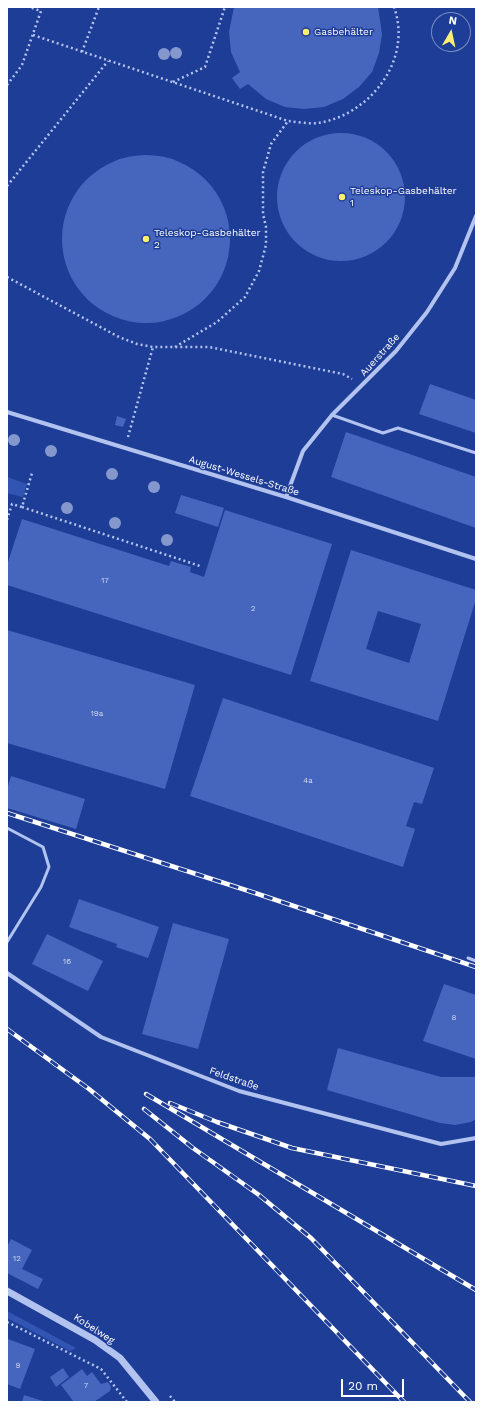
<!DOCTYPE html>
<html>
<head>
<meta charset="utf-8">
<style>
	body { margin:0 }
	#map { position:relative; width:483px; height:1409px; overflow:hidden; background:#1e3d96; font-family:"Work Sans",sans-serif }
	canvas { display:block }
	.frame { position:absolute; inset:0; border:8px solid #fff; pointer-events:none }
	.north { position:absolute; left:431px; top:12px; width:40px; height:40px; box-sizing:border-box; background:#1e3d96; border:1px solid #788bc0; border-radius:50%; rotate:9deg; font-size:11px; font-weight:700; line-height:16px; text-align:center; color:#fff }
	.north::after { content:''; display:block; margin:auto; width:14px; height:18px; background:#feee71; clip-path:polygon(50% 0,100% 100%,50% 72%,0 100%) }
	.scale { position:absolute; left:341px; top:1379px; width:63px; height:18px; box-sizing:border-box; border:2px solid #fff; border-top:0; padding-left:5px; font-size:12px; line-height:14px; white-space:nowrap; color:#fff; -webkit-text-stroke:3px #1e3d96; paint-order:stroke }
</style>
</head>
<body>
<div id="map">
<canvas width="483" height="1409"></canvas>
<div class="frame"></div>
<div class="north">N</div>
<div class="scale">20 m</div>
</div>
<script>
const c = document.querySelector('canvas').getContext('2d');
c.lineJoin = 'round';
function fill(path, color) { c.fillStyle = color; c.fill(path, 'evenodd'); }
function stroke(path, color, width, dash) { c.strokeStyle = color; c.lineWidth = width; c.lineCap = dash ? 'butt' : 'round'; c.setLineDash(dash || []); c.stroke(path); }
function write(font, color, halo, rows, align = 'center') {
  c.font = font + ' "Work Sans",sans-serif'; c.lineWidth = 3; c.setLineDash([]); c.textBaseline = 'middle'; c.strokeStyle = halo; c.fillStyle = color; for (const [text, x, y, turn = 0] of rows) {
    c.save(); c.translate(x, y); c.rotate((+turn || 0) * Math.PI / 180); c.textAlign = isNaN(turn) ? turn : align; if (halo) c.strokeText(text, 0, 0); c.fillText(text, 0, 0); c.restore();
  }
}
const green = new Path2D(`
	M7,477L27,484L23,497L7,493Z
	M7,1311L76,1348L70,1351L7,1318Z`);
const building = new Path2D(`
	M234,7H378L382,34L379,53L372,72L359,87L343,99L324,107L304,109L285,107L266,99L248,84L240,89L232,78L240,72L231,52L229,32Z
	M277 197a64 64 0 1 1 128 0a64 64 0 1 1-128 0Z
	M62 239a84 84 0 1 1 168 0a84 84 0 1 1-168 0Z
	M430,384L476,400V433L419,414Z
	M117,416L126,419L123,427L115,425Z
	M346,432L476,477V528L331,477Z
	M181,495L224,508L218,527L175,513Z
	M225,510L332,544L291,675L7,585V565L22,519L169,566L171,561L191,567L190,572L204,577Z
	M351,550L476,590V599L438,721L310,681ZM378,611L421,624L409,663L366,649Z
	M7,630L195,685L165,789L7,743Z
	M223,698L434,768L422,804L414,802L406,826L415,829L403,867L190,796Z
	M11,776L85,799L76,829L7,808V789Z
	M79,899L159,927L148,958L116,947L117,944L69,927Z
	M173,923L229,939L198,1049L142,1034Z
	M47,934L103,961L88,991L32,964Z
	M444,984L476,995V1059L423,1041Z
	M338,1048L441,1077H476V1119L471,1122L455,1125L440,1123L327,1090Z
	M11,1239L32,1250L22,1269L43,1279L38,1289L7,1273V1247Z
	M8,1339L35,1349L20,1389L7,1384Z
	M63,1368L69,1377L56,1387L50,1377Z
	M82,1369L87,1376L92,1372L101,1384L108,1382L111,1387L110,1391L94,1402H74L61,1385Z
	M24,1395L46,1402H22Z`);
const path = new Path2D(`
	M33,35L288,121C297,122 309,124 318,123C370,115 413,60 394,7
	M82,52L99,7
	M173,82L205,67L225,7
	M7,85L22,65L41,11L29,7
	M7,186L108,61
	M7,277L119,337L137,344L153,347H209L343,374L352,379
	M175,347L217,322L245,297L259,271L266,245V227L263,214V172L271,144L288,121
	M128,437L153,347
	M22,507L200,566
	M7,520L12,504L22,507L32,473
	M7,1322L101,1369L127,1402
	M170,1396L175,1402`);
const service = new Path2D(`
	M332,415L383,433L398,428L476,453
	M7,828L43,847L49,867L41,887L7,942
	M468,958L476,961`);
const minor = new Path2D(`
	M7,412L286,497L476,559
	M286,497L303,451L332,415L396,351L427,312L455,268L476,216
	M7,973L101,1037L239,1091L441,1144L476,1138`);
const tertiary = new Path2D(`
	M7,1291L95,1340L120,1358L156,1402`);
const rail = new Path2D(`
	M7,813L255,893L476,967
	M7,1029L89,1089L150,1139L404,1402
	M146,1094L476,1290
	M170,1103L217,1122L292,1148L476,1186
	M144,1109L193,1148L259,1195L311,1238L470,1402`);
const trees = [
	[176,53],
	[164,54],
	[14,440],
	[51,451],
	[112,474],
	[154,487],
	[67,508],
	[115,523],
	[167,540]
];
const markers = [
	[306,32,4,"#feee71"],
	[342,197,4,"#feee71"],
	[146,239,4,"#feee71"]
];
const numberNames = [
	["17",105,581],
	["2",253,609],
	["19a",97,714],
	["4a",308,781],
	["16",67,962],
	["8",454,1018],
	["12",17,1259],
	["9",18,1366],
	["7",86,1386]
];
const poiNames = [
	["Gasbehälter",314,32],
	["Teleskop-Gasbehälter",350,191],
	["1",350,203],
	["Teleskop-Gasbehälter",154,233],
	["2",154,245]
];
const streetNames = [
	["Auerstraße",380,355,-48],
	["August-Wessels-Straße",244,476,17],
	["Feldstraße",234,1079,19],
	["Kobelweg",94,1329,33]
];
fill(green, '#3255b4');
fill(building, '#4666bd');
stroke(path, '#b2c3ef', 2.5, [2, 3]);
stroke(service, '#b2c3ef', 3);
stroke(minor, '#b2c3ef', 4);
stroke(tertiary, '#b2c3ef', 7);
stroke(rail, '#fff', 4.5);
stroke(rail, '#1e3d96', 3, [9]);
c.fillStyle = '#8498ce';
for (const [x, y] of trees) { c.beginPath(); c.arc(x, y, 6, 0, 2 * Math.PI); c.fill(); }
for (const [x, y, r, color] of markers) { const dot = new Path2D(); dot.arc(x, y, r, 0, 2 * Math.PI); c.fillStyle = color; c.fill(dot); stroke(dot, '#1e3d96', 1.5); }
write('8px', '#d1d9ee', null, numberNames);
write('10px', '#fff', '#1e3d96', poiNames, 'left');
write('10px', '#fff', '#1e3d96', streetNames);
</script>
</body>
</html>
